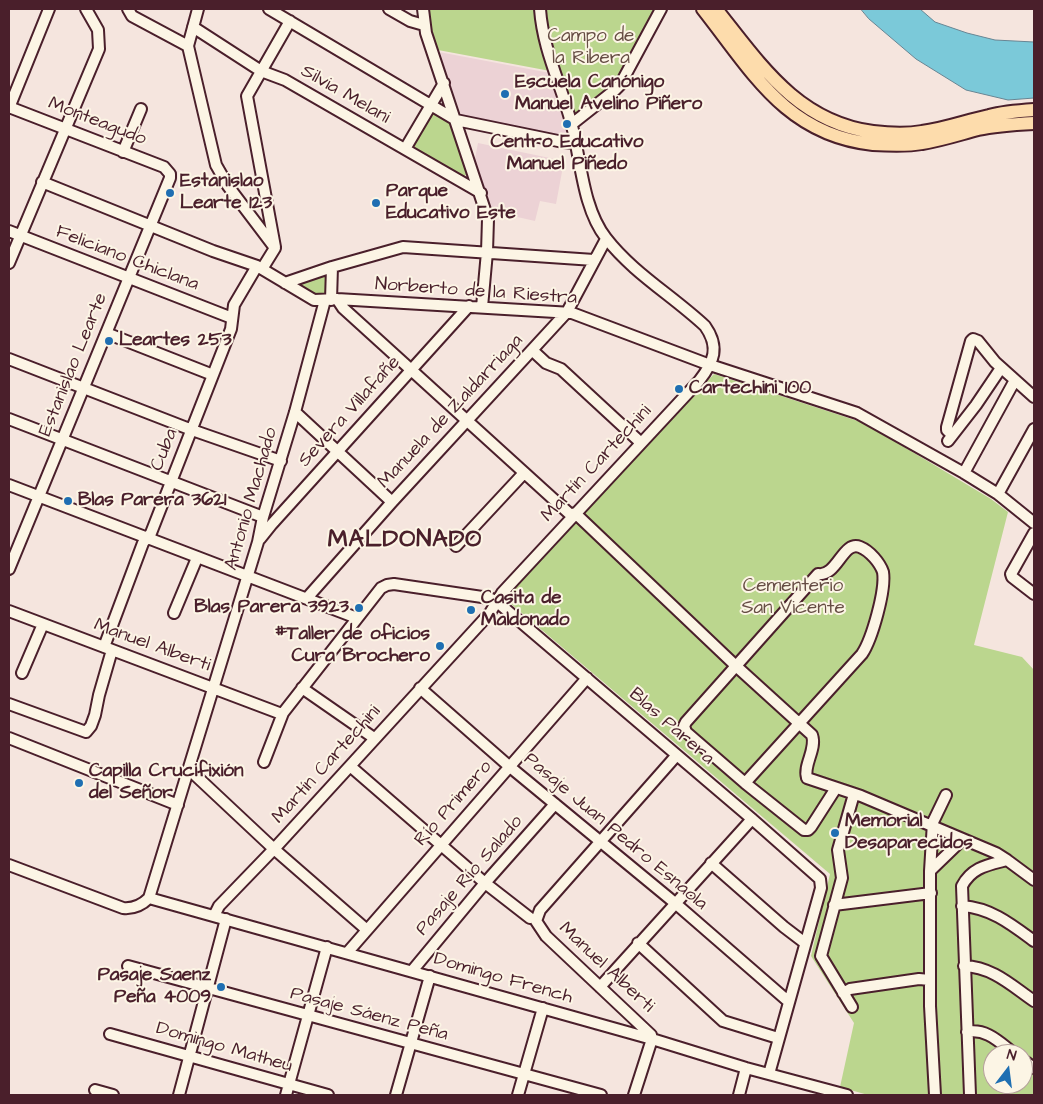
<!DOCTYPE html>
<html>
<head>
<meta charset="utf-8">
<style>
	body { margin:0 }
	#map { position:relative; width:1043px; height:1104px; overflow:hidden; background:#f5e5de; font-family:"Architects Daughter",sans-serif }
	canvas { display:block }
	.frame { position:absolute; inset:0; border:10px solid #4a1f2b; pointer-events:none }
	.north { position:absolute; left:983px; top:1044px; width:50px; height:50px; box-sizing:border-box; background:#fcf5e5; border:1px solid #b59f9b; border-radius:50%; rotate:15deg; font-size:14px; font-weight:700; line-height:20px; text-align:center; color:#4a1f2b }
	.north::after { content:''; display:block; margin:auto; width:18px; height:22px; background:#1f6fb2; clip-path:polygon(50% 0,100% 100%,50% 72%,0 100%) }
</style>
</head>
<body>
<div id="map">
<canvas width="1043" height="1104"></canvas>
<div class="frame"></div>
<div class="north">N</div>
</div>
<script>
const c = document.querySelector('canvas').getContext('2d');
c.lineJoin = 'round';
function fill(path, color) { c.fillStyle = color; c.fill(path, 'evenodd'); }
function stroke(path, color, width, dash) { c.strokeStyle = color; c.lineWidth = width; c.lineCap = dash ? 'butt' : 'round'; c.setLineDash(dash || []); c.stroke(path); }
function write(font, color, halo, rows, align = 'center') {
  c.font = font + ' "Architects Daughter",sans-serif'; c.lineWidth = 4; c.setLineDash([]); c.textBaseline = 'middle'; c.strokeStyle = halo; c.fillStyle = color; for (const [text, x, y, turn = 0] of rows) {
    c.save(); c.translate(x, y); c.rotate((+turn || 0) * Math.PI / 180); c.textAlign = isNaN(turn) ? turn : align; if (halo) c.strokeText(text, 0, 0); c.fillText(text, 0, 0); c.restore();
  }
}
const built = new Path2D(`
	M439,52L550,73L567,131L563,136L461,115Z
	M478,143L564,161L556,204L540,201L535,221L491,211L474,164Z`);
const green = new Path2D(`
	M429,9H657L614,85L575,119L561,73L438,50L431,27Z
	M435,111L450,119L467,173L464,177L461,178L413,150L412,145L431,113Z
	M330,269L328,297H315L289,283Z
	M714,374L864,423L991,499L1008,512L974,645L1022,657L1034,670V1095H868L840,1087L854,1023L811,956L830,874L504,598ZM993,1054H1023V1084H993Z`);
const water = new Path2D(`
	M861,9H920L935,22L967,33L995,40L1034,42V98L1008,100L966,90L916,59L869,19Z`);
const minor = new Path2D(`
	M128,9L132,16L188,46
	M198,9L188,46L216,165L228,186L275,248
	M269,9L456,120L563,142L576,143
	M389,9L410,21L424,25
	M423,9L426,33L488,219L487,252L482,307
	M193,27L261,71L285,80L481,193
	M9,107L164,167L170,174V178L9,569
	M9,108L49,9
	M572,124L615,90L620,85L661,9
	M405,149L444,83
	M123,152L141,109
	M42,182L213,251L257,266L314,300L337,299L572,313L710,365L857,413L964,473L998,494L1034,523
	M9,231L232,318
	M275,247L247,96L290,21
	M9,263L99,49L98,30L86,9
	M262,269L275,248
	M285,283L332,267L403,247L594,260
	M337,299L343,308L572,516
	M331,300L332,267
	M106,333L213,375
	M532,350L546,363L561,369L640,442
	M9,359L192,430L281,461
	M295,412L392,502
	M9,419L263,517
	M952,435L947,430V427L971,341L973,339L978,341L995,362L1034,397
	M948,441L976,405L1001,368
	M964,473L1015,380
	M9,485L357,618
	M998,494L1034,429
	M575,513L736,666L812,735C817,749 803,765 807,778L861,796L996,853L1007,860
	M1034,533L1011,574L1012,577L1034,594
	M260,539L272,524L469,306
	M456,546L524,473
	M307,598L392,502L567,312L606,239
	M9,611L279,713H283
	M174,613L197,558
	M104,647L143,543L151,533L231,329L234,305L257,266
	M22,673L43,624
	M302,688L374,738
	M420,688L510,767L675,903L789,1002
	M9,704L86,732L91,726L95,715L99,695L112,650
	M9,738L178,805
	M264,762L283,713L381,588L387,585L394,584L489,598L496,601L752,819L820,879L821,888L769,1074
	M350,766L485,883L530,918
	M188,772L194,774L274,849L367,930
	M745,783L862,654C872,639 886,590 883,572C880,563 870,551 860,547C843,540 837,577 818,574L686,722L684,726L686,732L745,783L804,830H808L811,827L836,788
	M711,863L784,927L805,943
	M9,865L123,908C134,909 142,905 149,898L258,542L263,517L295,412L325,300
	M930,871L933,822L946,795
	M149,898L652,1039L746,1068L847,1095
	M834,905L931,893
	M962,906C991,908 1011,924 1034,941
	M214,916L219,906L274,849L490,613L502,593L699,381C714,362 720,347 705,326C673,296 633,273 606,238C583,209 581,161 572,126C562,86 543,51 540,9
	M638,943L723,1021L778,1038
	M347,953L587,678
	M128,966L601,1095
	M964,966C993,967 1012,986 1034,1001
	M412,971L485,883L555,804
	M600,987L752,819
	M843,993L850,989L919,979L930,980
	M852,1007L821,956L842,878L838,850L854,794
	M967,1032C987,1028 1000,1043 1015,1054
	M110,1034L328,1095
	M1023,1060L1034,1068
	M95,1090L113,1095
	M179,1095L226,919
	M286,1095L327,947
	M396,1095L430,976
	M518,1095L543,1008
	M634,1095L652,1039L651,1035L546,936L536,921L540,910L676,756
	M739,1095L746,1068
	M935,1095L930,1006V871L962,840
	M970,1095L962,886C972,867 988,865 1007,860L1034,880`);
const major = new Path2D(`
	M703,9C752,71 786,135 873,144C889,145 906,146 922,143C941,140 959,134 978,129C996,125 1015,124 1034,123
	M716,9C760,64 797,122 873,132C889,134 906,135 922,132C945,129 966,121 989,116C1004,112 1019,111 1034,110`);
const markers = [
	[505,94,5,"#1f6fb2"],
	[567,124,5,"#1f6fb2"],
	[170,193,5,"#1f6fb2"],
	[376,203,5,"#1f6fb2"],
	[109,341,5,"#1f6fb2"],
	[679,389,5,"#1f6fb2"],
	[68,501,5,"#1f6fb2"],
	[359,608,5,"#1f6fb2"],
	[471,610,5,"#1f6fb2"],
	[440,646,5,"#1f6fb2"],
	[79,783,5,"#1f6fb2"],
	[835,833,5,"#1f6fb2"],
	[221,987,5,"#1f6fb2"]
];
const parkNames = [
	["Campo de",591,37],
	["la Ribera",591,59],
	["Cementerio",793,587],
	["San Vicente",793,609]
];
const poiNames = [
	["Escuela Canónigo",515,83],
	["Manuel Avelino Piñero",515,105],
	["Centro Educativo",567,143,"center"],
	["Manuel Piñedo",567,165,"center"],
	["Estanislao",180,182],
	["Learte 123",180,204],
	["Parque",386,192],
	["Educativo Este",386,214],
	["Leartes 253",119,341],
	["Cartechini 100",689,389],
	["Blas Parera 3621",78,501],
	["Casita de",481,599],
	["Maldonado",481,621],
	["Blas Parera 3923",349,608,"right"],
	["#Taller de oficios",430,635,"right"],
	["Cura Brochero",430,657,"right"],
	["Capilla Crucifixión",89,772],
	["del Señor",89,794],
	["Memorial",845,822],
	["Desaparecidos",845,844],
	["Pasaje Saenz",211,976,"right"],
	["Peña 4009",211,998,"right"]
];
const streetNames = [
	["Silvia Melani",345,95,30],
	["Monteagudo",97,122,21],
	["Feliciano Chiclana",127,259,21],
	["Norberto de la Riestra",476,292,4],
	["Estanislao Learte",74,365,-68],
	["Severa Villafañe",350,412,-48],
	["Manuela de Zaldarriaga",451,412,-47],
	["Cuba",165,450,-68],
	["Martín Cartechini",597,464,-47],
	["Antonio Machado",252,499,-74],
	["Manuel Alberti",152,646,20],
	["Blas Parera",671,727,41],
	["Martín Cartechini",327,765,-48],
	["Río Primero",454,804,-49],
	["Pasaje Juan Pedro Esnaola",615,832,40],
	["Pasaje Río Salado",470,876,-49],
	["Manuel Alberti",606,968,43],
	["Domingo French",503,979,16],
	["Pasaje Sáenz Peña",369,1015,15],
	["Domingo Matheu",224,1048,16]
];
const districtNames = [
	["MALDONADO",405,541]
];
fill(built, '#ecd2d5');
fill(green, '#bbd68e');
fill(water, '#7bc9d9');
stroke(water, '#678593', 1);
stroke(minor, '#4a1f2b', 14);
stroke(major, '#4a1f2b', 16);
stroke(minor, '#fcf5e5', 10);
stroke(major, '#fddcac', 12);
for (const [x, y, r, color] of markers) { const dot = new Path2D(); dot.arc(x, y, r, 0, 2 * Math.PI); c.fillStyle = color; c.fill(dot); stroke(dot, '#fcf5e5', 2); }
write('19px', '#664d44', '#fcf5e5', parkNames);
write('bold 19px', '#4a1f2b', '#fcf5e5', poiNames, 'left');
write('19px', '#4a1f2b', '#fcf5e5', streetNames);
c.letterSpacing = '1px';
write('bold 24px', '#4a1f2b', '#fcf5e5', districtNames);
c.letterSpacing = '0px';
</script>
</body>
</html>
